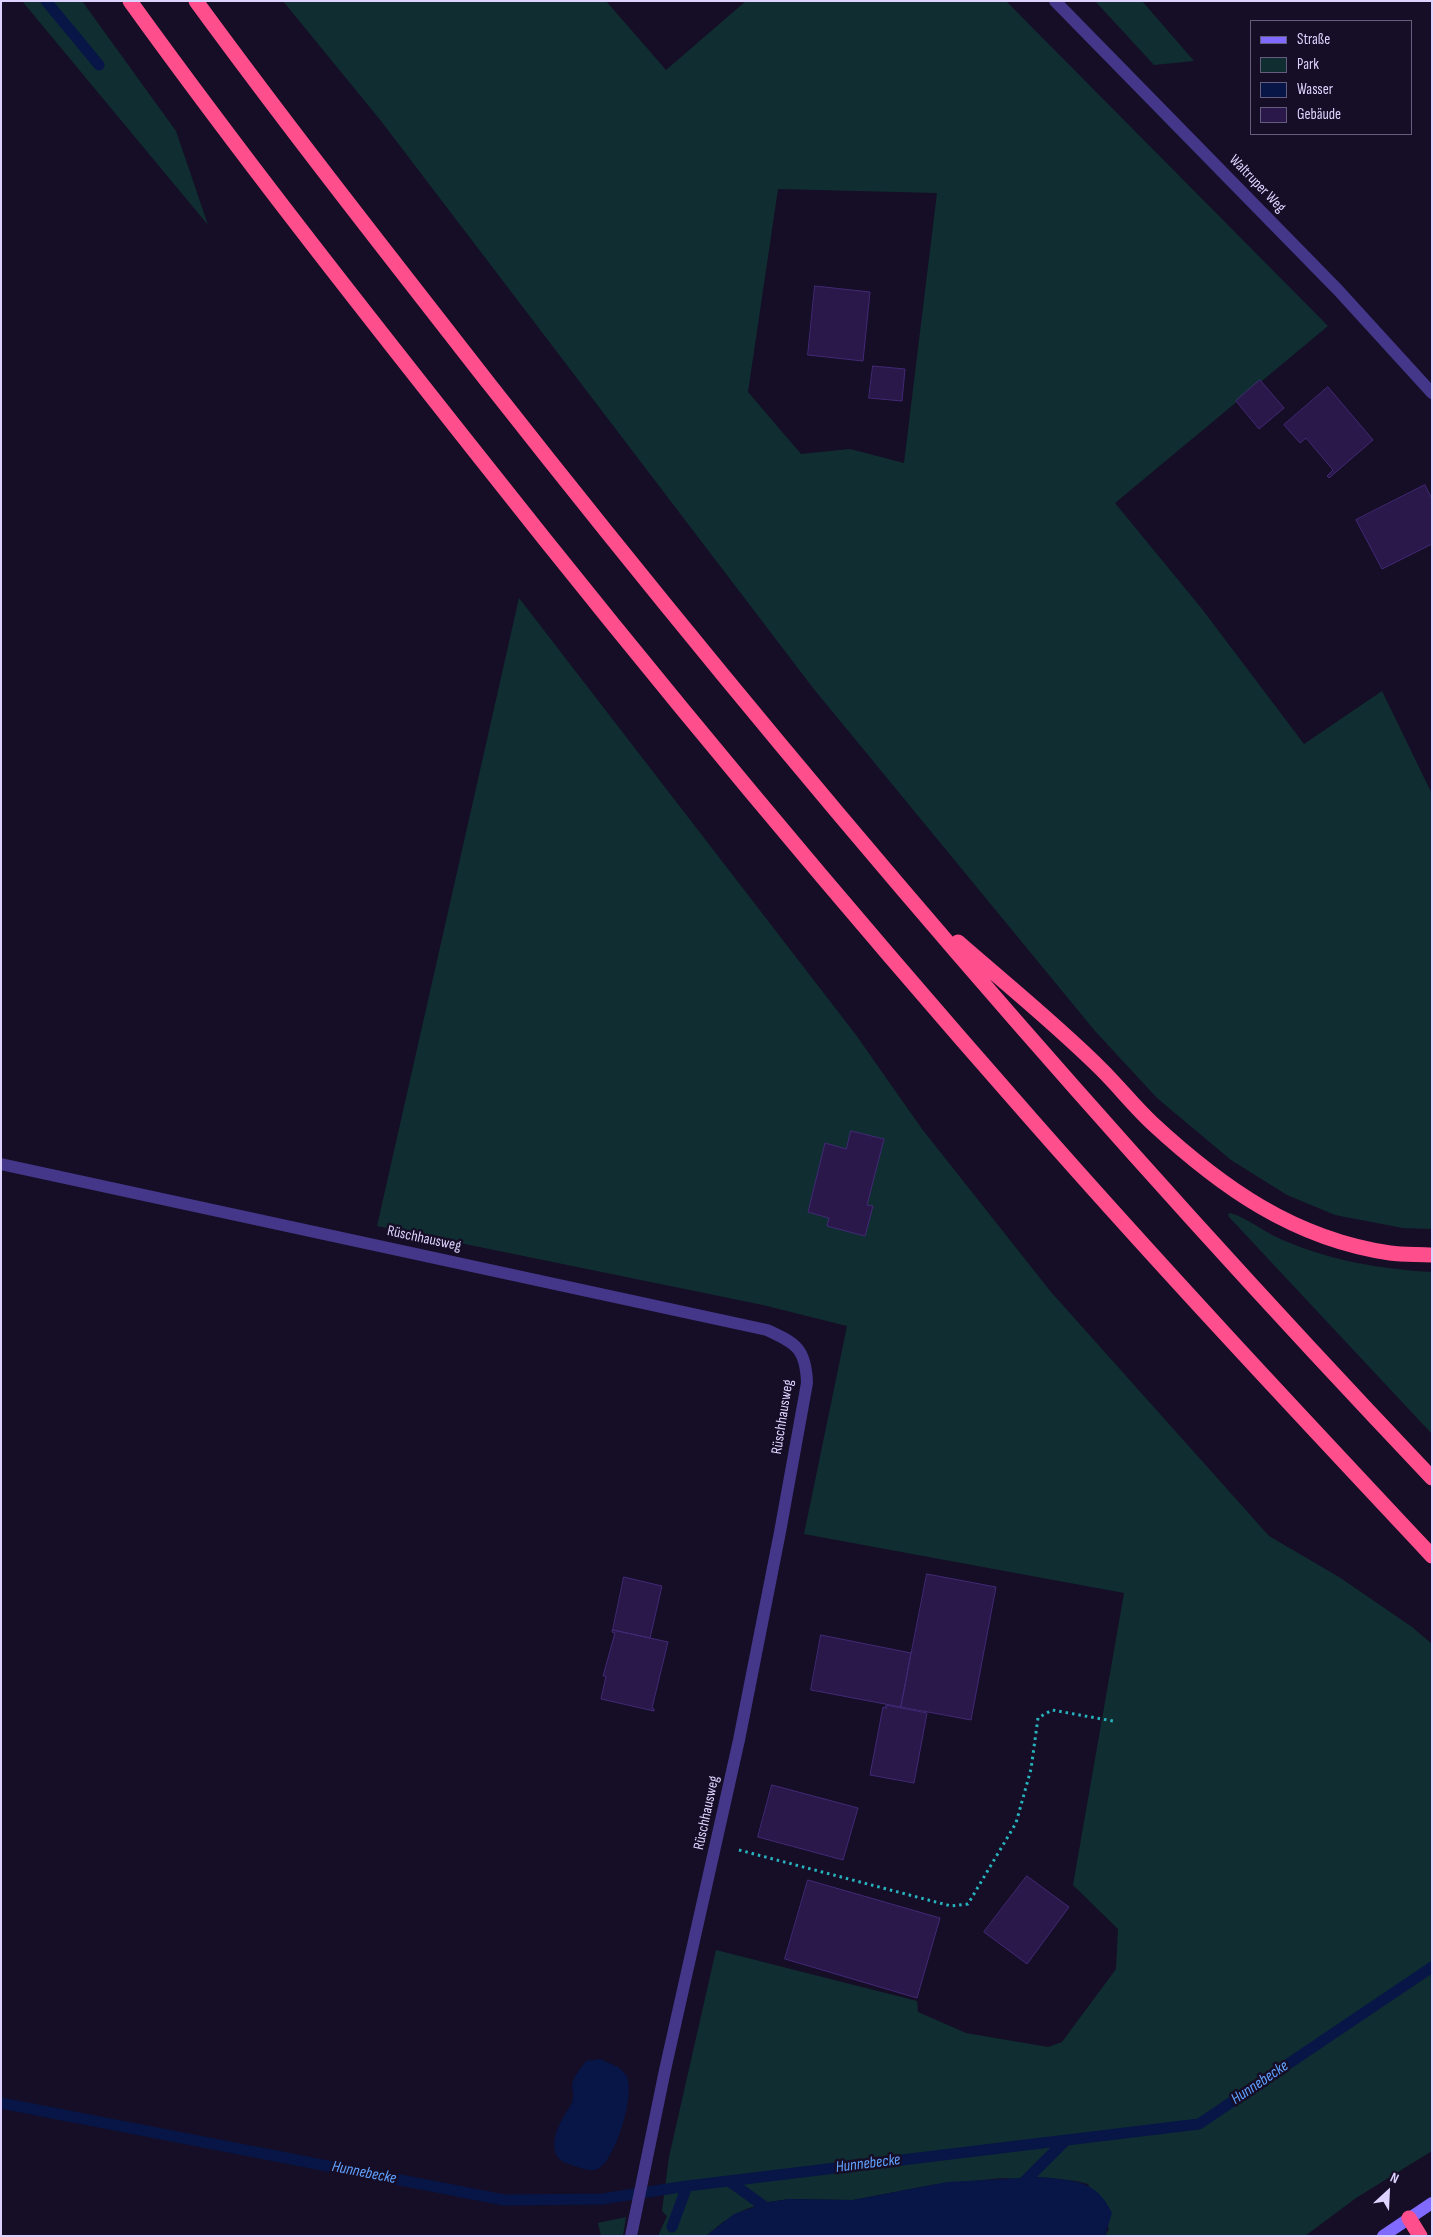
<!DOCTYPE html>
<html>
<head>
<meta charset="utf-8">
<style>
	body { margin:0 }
	#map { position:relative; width:1433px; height:2237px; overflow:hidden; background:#150e26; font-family:"Sofia Sans Condensed",sans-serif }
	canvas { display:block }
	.frame { position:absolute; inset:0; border:2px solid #ded3ff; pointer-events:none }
	.legend { position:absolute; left:1250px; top:20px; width:162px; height:115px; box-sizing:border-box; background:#150e26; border:1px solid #655d7d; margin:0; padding:6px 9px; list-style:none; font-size:15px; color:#ded3ff }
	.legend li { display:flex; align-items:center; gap:10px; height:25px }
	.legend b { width:25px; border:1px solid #655d7d }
	.north { position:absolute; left:1363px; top:2167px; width:50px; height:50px; -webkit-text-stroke:4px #150e26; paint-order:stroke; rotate:25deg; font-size:14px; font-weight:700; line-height:20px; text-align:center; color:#ded3ff }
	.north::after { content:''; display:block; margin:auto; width:18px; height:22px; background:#ded3ff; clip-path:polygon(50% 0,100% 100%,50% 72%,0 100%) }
</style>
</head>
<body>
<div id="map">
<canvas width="1433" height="2237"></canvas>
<div class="frame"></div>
<ul class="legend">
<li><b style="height:6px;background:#816aff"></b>Straße</li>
<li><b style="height:14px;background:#102e31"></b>Park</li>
<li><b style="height:14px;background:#071646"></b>Wasser</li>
<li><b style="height:14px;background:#291849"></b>Gebäude</li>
</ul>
<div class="north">N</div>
</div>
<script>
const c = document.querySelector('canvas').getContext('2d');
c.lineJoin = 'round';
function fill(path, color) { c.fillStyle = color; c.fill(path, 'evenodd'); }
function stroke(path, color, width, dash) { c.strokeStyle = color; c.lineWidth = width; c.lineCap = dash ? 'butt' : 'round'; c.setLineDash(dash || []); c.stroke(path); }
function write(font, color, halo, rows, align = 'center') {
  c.font = font + ' "Sofia Sans Condensed",sans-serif'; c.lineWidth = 5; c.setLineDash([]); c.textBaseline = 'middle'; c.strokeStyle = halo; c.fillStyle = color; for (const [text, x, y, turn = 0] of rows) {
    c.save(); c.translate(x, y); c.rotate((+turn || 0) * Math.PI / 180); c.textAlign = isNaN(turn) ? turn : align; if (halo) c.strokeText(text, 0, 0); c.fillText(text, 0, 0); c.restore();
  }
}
const green = new Path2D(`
	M22,1H82L176,131L208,225Z
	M283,1H606L666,70L746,1H1006L1328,326L1115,503L1202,609L1304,744L1382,691L1432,794V1229L1403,1228L1335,1215L1287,1195L1231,1160L1157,1098L1095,1031L813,688L381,121ZM778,189L937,193L904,463L850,449L801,454L748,392Z
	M1095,1H1142L1194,61L1154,65Z
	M519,598L856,1035L922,1129L1051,1292L1269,1536L1339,1577L1412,1627L1432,1644V2151L1356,2198L1305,2236H1105L1109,2229L1088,2184L1076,2181L1041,2177L1020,2179L1002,2178L931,2185L853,2200L789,2199L769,2202L746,2209L723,2222L706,2236H658L667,2216L662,2211L669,2157L716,1950L917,2001L918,2012L966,2033L1048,2047L1062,2042L1116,1969L1118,1929L1073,1885L1124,1593L804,1534L847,1326L763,1305L377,1226Z
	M1230,1213C1248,1218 1267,1234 1285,1241C1332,1261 1381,1269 1432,1272V1434L1229,1217L1228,1214Z
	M626,2217L623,2236H601L598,2223Z`);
const water = new Path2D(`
	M600,2059C609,2063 620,2066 626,2075C637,2090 614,2169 594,2170C587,2171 576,2166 568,2164C546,2157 555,2131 564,2116C566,2111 573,2104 573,2099C574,2094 572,2089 572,2084C574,2076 581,2068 586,2061Z
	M1041,2177C1074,2181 1096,2179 1112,2213L1105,2236H706L734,2214L769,2202L789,2199L853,2200L947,2182Z`);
const stream = new Path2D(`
	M46,1L99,65
	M1,2103L504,2200L602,2199L687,2186L1199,2124L1432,1967
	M729,2181L772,2212
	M1018,2188L1066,2140
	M672,2227L687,2186`);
const building = new Path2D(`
	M815,286L870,292L863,361L808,355Z
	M873,366L905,369L902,401L869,398Z
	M1260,380L1284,408L1259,429L1236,401Z
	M1328,387L1373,440L1329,478L1327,476L1333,470L1306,438L1300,443L1284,425Z
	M1425,485L1432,499V544L1382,569L1356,520Z
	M851,1131L884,1139L867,1205L873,1206L865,1236L827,1226L829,1218L808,1212L825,1143L846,1149Z
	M927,1574L996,1587L971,1720L901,1707Z
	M624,1577L662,1586L650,1638L613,1630Z
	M613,1630L668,1642L652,1708L654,1709V1711L601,1699L606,1676H603L615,1633L612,1632Z
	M821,1635L911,1653L901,1707L811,1690Z
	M886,1705L927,1713L914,1783L870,1775L883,1707L886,1708Z
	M772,1785L858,1808L843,1860L758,1837Z
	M1027,1876L1069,1907L1027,1964L984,1932Z
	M808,1880L940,1918L917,1998L785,1959Z`);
const path = new Path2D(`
	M739,1850L951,1906L968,1904L1016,1823L1031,1769L1038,1718L1052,1710L1113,1721`);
const street = new Path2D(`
	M1055,1L1338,290L1432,393
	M1,1164L767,1330C796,1343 806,1349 807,1383L780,1532L739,1740L665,2070L631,2236`);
const secondary = new Path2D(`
	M1383,2236L1432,2203`);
const highway = new Path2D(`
	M130,1C241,155 359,305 477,454C656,681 841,903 1032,1120C1162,1268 1297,1412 1432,1556
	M196,1C291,131 391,258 490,385C787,763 1100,1129 1432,1478
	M958,942C1006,984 1057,1025 1102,1070C1119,1087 1134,1106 1152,1123C1221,1187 1294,1239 1390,1253C1404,1255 1418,1254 1432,1255
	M1409,2218L1420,2236`);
const streetNames = [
	["Waltruper Weg",1257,184,46],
	["Rüschhausweg",424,1239,12],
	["Rüschhausweg",783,1417,-81],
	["Rüschhausweg",707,1813,-78]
];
const waterNames = [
	["Hunnebecke",1260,2083,-34],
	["Hunnebecke",868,2164,-7],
	["Hunnebecke",364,2173,11]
];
fill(green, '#102e31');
fill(water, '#071646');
stroke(stream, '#071646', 11);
fill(building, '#291849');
stroke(building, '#422976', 1);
stroke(path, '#28b4be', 3, [2.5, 4]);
stroke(street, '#443688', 12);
stroke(secondary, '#816aff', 12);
stroke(highway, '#ff4e8c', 15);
write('15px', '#ded3ff', '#150e26', streetNames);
write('italic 16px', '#61a1ff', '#150e26', waterNames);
</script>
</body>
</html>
